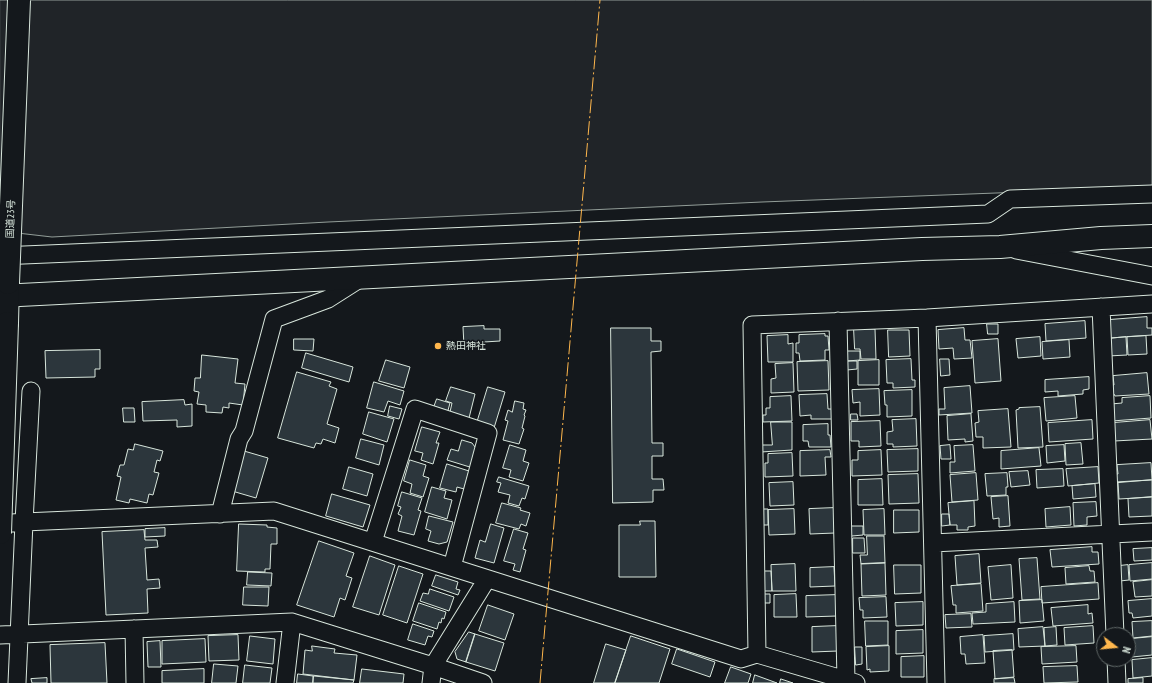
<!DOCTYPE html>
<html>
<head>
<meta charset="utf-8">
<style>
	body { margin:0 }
	#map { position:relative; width:1152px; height:683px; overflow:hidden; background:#14181c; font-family:"PT Sans Narrow",sans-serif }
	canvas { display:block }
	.north { position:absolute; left:1096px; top:627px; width:40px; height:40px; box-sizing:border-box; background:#14181c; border:1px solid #626a69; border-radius:50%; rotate:106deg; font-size:11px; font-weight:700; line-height:16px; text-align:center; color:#d8e6dc }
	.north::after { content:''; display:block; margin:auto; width:14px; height:18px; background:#ffb74d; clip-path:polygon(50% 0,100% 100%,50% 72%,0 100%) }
</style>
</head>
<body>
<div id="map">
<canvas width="1152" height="683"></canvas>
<div class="north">N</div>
</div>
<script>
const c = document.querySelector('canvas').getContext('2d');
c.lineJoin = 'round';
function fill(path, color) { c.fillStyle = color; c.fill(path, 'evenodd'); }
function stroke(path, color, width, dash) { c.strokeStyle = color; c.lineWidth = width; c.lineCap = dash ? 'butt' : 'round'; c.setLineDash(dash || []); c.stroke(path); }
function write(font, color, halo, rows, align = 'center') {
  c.font = font + ' "PT Sans Narrow","Noto Sans JP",sans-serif'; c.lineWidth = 3; c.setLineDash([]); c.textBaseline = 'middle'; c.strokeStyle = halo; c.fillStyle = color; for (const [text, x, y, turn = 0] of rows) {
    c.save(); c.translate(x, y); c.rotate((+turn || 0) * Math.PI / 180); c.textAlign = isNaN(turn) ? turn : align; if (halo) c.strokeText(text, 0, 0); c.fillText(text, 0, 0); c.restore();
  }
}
const green = new Path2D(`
	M0,0H1152V187L762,202L328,222L52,237L0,231Z`);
const building = new Path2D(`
	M1147,317V328H1152V335L1110,338L1109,320Z
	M1085,321L1086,338L1046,341L1045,324Z
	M987,324H998V334H988Z
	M484,326V329H500V341L484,342L485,345L464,346L463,327Z
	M611,328H651V341H661V351L651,352L652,443H663V456H652V479H663L664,490H653V502L613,503Z
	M964,328L965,340H970L972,358L954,359L953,348L939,349L938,330Z
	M854,329H875L876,359H861L860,349H855Z
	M888,330H909L910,356L889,357Z
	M825,334V336H828L829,350H825V360L800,361L799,353H796V343H799V335Z
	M788,335V344L793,343V362H768L767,336Z
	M1146,336L1147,354L1128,355L1127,337Z
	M1040,337L1041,356L1018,358L1016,339Z
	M1126,337L1127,355L1108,356L1107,339Z
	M294,339H314L313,351L294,350Z
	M998,339L1001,381L975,383L972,341Z
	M1069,340L1070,357L1043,359L1042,342Z
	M100,350V369H95V377L46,378L45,351Z
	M846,351H860V360L847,361Z
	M306,353L353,367L349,382L302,368Z
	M202,355L238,359L235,383L245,384L243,405L229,403V408L223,407L222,413L206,412V405L197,404L199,392L194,391L195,378H200Z
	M911,359L912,380H915V387L893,388V383H887L886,360Z
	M940,359H949L950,375L941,376Z
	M386,360L410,367L404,388L379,381Z
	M879,360V385H858V361Z
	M828,361L829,390L798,391L797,362Z
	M847,361H857V369L847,370Z
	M793,363L794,392L771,393V379L776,378L775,364Z
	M297,372L331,382L329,386L337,389L327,424L339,428L335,443L323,439L321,444L316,443L314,448L278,438Z
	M1147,373L1149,394L1115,396L1114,394H1110L1109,386L1114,385L1113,376Z
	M1089,377V389L1083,390V394L1058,396V391L1045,392V380Z
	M374,382L404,391L400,405L388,401L384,412L367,408Z
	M970,386L972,413L939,415V409H945L944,388Z
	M451,387L475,394L469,418L450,412L452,403L446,401Z
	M488,387L505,392L494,428L477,423Z
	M879,389L880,415L860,416V402L853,403L852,390Z
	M912,390V416L887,417V405H885L884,391Z
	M827,394L828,409H832V419H811V415L800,416L799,395Z
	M791,396L792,421L763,422V415H766V408H770V397Z
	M1075,396L1077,418L1046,421L1044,398Z
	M1150,396L1151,418L1112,421L1111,404L1122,403V398Z
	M437,399L450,403L447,414L433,410Z
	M184,400L185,405L192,404V426L177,427V420L143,421L142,402Z
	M515,401L524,403L523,409L526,410L524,415L525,416L522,428L524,429L519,444L503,440L508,421L505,420L508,410L512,412Z
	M390,406L402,409L399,419L388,416Z
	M1040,407L1043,447L1018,448L1016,410L1019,409V408Z
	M123,408H134L135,422H124Z
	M1008,409L1011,447L983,448V437H976L975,423L979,422L978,411Z
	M369,412L394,419L387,442L363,434Z
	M851,414H857L858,420H851Z
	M971,414L973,441L965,442V439L948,440L947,416Z
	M916,419L917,446L893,447V444H887V432L893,431L892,420Z
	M1092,420L1093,439L1049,442L1048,423Z
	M1150,420L1152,439L1114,441L1113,423Z
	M880,421L881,446L859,447V441H851V422Z
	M771,422H792V450L761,452V445H772Z
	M828,424V435H830L831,447H809L808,441H803V425Z
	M422,427L440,432L436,443H439L433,464L421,460L423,453L415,451Z
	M361,439L384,445L379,465L356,458Z
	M462,440L472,443L478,451L473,468L447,460L451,449L458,451Z
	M1081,443L1083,464L1066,465L1065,444Z
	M135,444L163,451L160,461L157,460L154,472L159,473L153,495L149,494L147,503L130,499L129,503L116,500L121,477L117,476L120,465H124L128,449L133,450Z
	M510,445L526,450L523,461L529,463L523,481L509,477L511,470L503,468Z
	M950,445L951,459H941L940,446Z
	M973,445L975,471L950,473V462H955L954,446Z
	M1064,445L1065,461L1047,463L1046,446Z
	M1039,448L1041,466L1001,469V451Z
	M918,449V471L888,472L887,450Z
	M830,450L831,457H825L826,475L800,476V451Z
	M881,450L882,475L852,476V460H858V451Z
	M244,451L268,458L256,498L232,491Z
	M792,453L793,476L765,477V463H768V454Z
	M410,460L426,465L423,476L429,478L423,497L410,493L412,484L404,481Z
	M1151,463L1152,480L1115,482L1114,474H1118L1117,465Z
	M447,464L469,471L464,489L457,487L456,492L440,488Z
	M349,467L373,474L367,496L343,489Z
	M1098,467L1099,483L1068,486L1066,469Z
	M1063,469L1064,486L1037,488L1036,470Z
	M1028,471L1030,485L1011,487L1009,472Z
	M976,473L978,500L952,502L950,475Z
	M1007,473L1008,487H1006V495L987,496L985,474Z
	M918,474L919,503L889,504L888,475Z
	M499,477L529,486L525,499L522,498L519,506L508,503L510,495L498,492L501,483L497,482Z
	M882,479L883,505H858V480Z
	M1152,480V497L1119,499L1118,483Z
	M793,482L794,505L770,506L769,483Z
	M1095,484L1096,497L1073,499L1072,486Z
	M432,487L446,491L444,498L452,500L447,519L425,512Z
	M402,492L422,498L418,510L421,511L414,535L398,531L402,516L398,514L401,507L398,506Z
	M332,494L370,505L363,527L326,516Z
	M1008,496L1010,526L999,527V518L993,519L991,497Z
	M1152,497V516L1129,517L1128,499Z
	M974,501L975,526L968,527V530H957V525H950L948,503Z
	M1096,502L1097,516L1087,517V525L1074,526L1073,503Z
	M502,503L521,508L520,510L530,513L526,526L521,524L519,529L496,523Z
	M1070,507L1071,525L1046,527L1045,509Z
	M834,508L835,533L810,534L809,509Z
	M761,509H768V525H762Z
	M794,509L795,534L769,535L768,510Z
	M884,509L885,535H864L863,510Z
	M894,510H919V532L894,533Z
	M942,514H949L950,525L942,526Z
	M429,516L453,522L447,542L439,544L428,541L431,531L426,529Z
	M640,521H655L656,577H619V525H640Z
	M239,524L267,525V527L277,528V544H271L270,569H265V572L237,571Z
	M491,524L504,528L494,563L475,558L480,540L485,542Z
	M851,526H863V535L852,536Z
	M165,528V536L145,537V529Z
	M514,529L528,533L523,549L526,550L520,572L513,570L515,564L504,561Z
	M144,530L145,540H157L158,547L145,548L147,580L159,579L160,588L147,589L148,613L106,615L102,532Z
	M867,536H884L885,563L861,564L860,555H867Z
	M853,538H864L865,553H853Z
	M319,541L354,553L346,576L352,578L345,600L340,598L334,617L297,605Z
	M1092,547V552H1098L1099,564L1052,567L1050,550Z
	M1152,548V560L1134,561L1133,549Z
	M979,554L981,583L957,585L955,556Z
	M370,556L395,565L379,615L353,607Z
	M1037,558L1040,599L1022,600L1019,559Z
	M885,563L886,595L862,596L861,564Z
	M1152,563V579L1130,581L1129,565Z
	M795,564L796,591H772L771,565Z
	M894,565H921V593L895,594Z
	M1011,565L1013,598L991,600L988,567Z
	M1128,565L1129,580L1120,581L1119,566Z
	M399,566L423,574L407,623L383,615Z
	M1089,566L1090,571H1094L1095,582L1066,584L1065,568Z
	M834,567L835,586L810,587V568Z
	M763,571H771L772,591H763Z
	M248,572L272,573L271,586L247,585Z
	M436,575L458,582L456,589L460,590L458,595L432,586Z
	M1152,580V596L1135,597L1133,582Z
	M1098,583L1099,599L1042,603L1041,587Z
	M981,584L983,611L956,613V605H953L951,586Z
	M244,587H269L268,606L243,605Z
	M430,589L454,597L449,611L420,601L423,593L428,594Z
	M763,594H770V603H763Z
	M796,594L797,617H774V595Z
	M837,595V616L806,617V596Z
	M886,597L887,617L863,618V610H860L859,598Z
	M1152,599V616L1133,618L1132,613H1129L1128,601Z
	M1042,600L1044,621L1020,623L1019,601Z
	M923,602V625L896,626L895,603Z
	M1014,602L1015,622L973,624L972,613L986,612V604Z
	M419,603L446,612L444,619L442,618L441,623L439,622L437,629L413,621Z
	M488,605L514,614L505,640L479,631Z
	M1088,605V614L1092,613L1093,623L1053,626L1051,608Z
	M971,614L972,627L946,628L945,615Z
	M865,621H888V645L866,646Z
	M1152,621V636L1133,638L1132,622Z
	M413,624L434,631L432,637L428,636L425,645L408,640Z
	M837,626L838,651L812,652V627Z
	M1093,626L1094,643L1065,645L1064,628Z
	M1043,627L1045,646L1019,647L1018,629Z
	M1056,627L1057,645L1045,646L1044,628Z
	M923,630V653L896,654V631Z
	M469,632L475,634L466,662L457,659L455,652Z
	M475,634L504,643L495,671L466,662Z
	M1013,634L1014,650L985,652L984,636Z
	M238,635L239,660L209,661L208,636Z
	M983,635L985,663L966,664L965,654H961L960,637Z
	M250,636L275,639L273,664L247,661Z
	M631,636L670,649L659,683H615Z
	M1152,637V655L1132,657L1130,639Z
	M205,639L206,662L162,664V641Z
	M160,641L161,667H148L147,642Z
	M105,643L107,683H51L50,645Z
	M606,644L626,650L615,683H594Z
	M312,646L335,649L334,653L357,655L354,680L303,674L305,650L312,651Z
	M889,646V671L870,672V669L867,670L866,647Z
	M1076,646L1077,662L1042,664L1041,647Z
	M855,647H862V664L856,665Z
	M677,649L715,662L710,677L672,664Z
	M1012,650L1014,677L995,679L993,651Z
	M924,656V677H901V657Z
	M1152,658V676L1133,678L1132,660Z
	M214,664L238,666L236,683H212Z
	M245,665L272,668L270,683H243Z
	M1077,666L1078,682L1044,683L1043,667Z
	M731,667L751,674L748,683H725Z
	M204,669V683H162V671Z
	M362,669L404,674L403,683H360Z
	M298,674L313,676V683H297Z
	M755,675L777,683H753Z
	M314,676L354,680L353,683H313Z
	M47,678V683H32L31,679Z
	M1014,678L1015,683H994V679Z
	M1143,678V683H1128V679Z
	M781,679L793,683H780Z`);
const street = new Path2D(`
	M1016,250L1152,276
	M0,256L988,214L1010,199L1152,194
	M1101,307L1115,635
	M927,318L936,683
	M838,321L846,680
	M220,514L239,439L244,431L274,319L328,299L361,278
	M0,524L24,522L31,391
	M373,542L415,409L488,433L452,567
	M933,543L1152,532
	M134,629L135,683
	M0,635L292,622L433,666L483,683
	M757,654L752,325L927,318L1152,304
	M1116,659L1117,683
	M17,683L24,522L274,511L741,659L757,654L856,683
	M285,683L292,622
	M431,683L433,666L487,579`);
const secondary = new Path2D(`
	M0,296L922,249L1000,247L1101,238L1152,236`);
const highway = new Path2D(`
	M7,323L8,283`);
const highwayBridge = new Path2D(`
	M8,283L19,0
	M0,533L7,323`);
const power = new Path2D(`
	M540,683L600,0`);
const markers = [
	[438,346,4,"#ffb74d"]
];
const streetNames = [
	["国道23号",11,219,-88]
];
const poiNames = [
	["熱田神社",446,346]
];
fill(green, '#202428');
stroke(green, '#939e99', 1);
fill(building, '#2c363c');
stroke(building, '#d8e6dc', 1);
stroke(street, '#d8e6dc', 19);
stroke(secondary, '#d8e6dc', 24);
stroke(highway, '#d8e6dc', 24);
stroke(street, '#14181c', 17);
stroke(secondary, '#14181c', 22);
stroke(highway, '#14181c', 22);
stroke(highwayBridge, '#d8e6dc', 24, []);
stroke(highwayBridge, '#14181c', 22);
stroke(power, '#ffb74d', 1, [14, 3, 2, 3]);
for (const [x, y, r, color] of markers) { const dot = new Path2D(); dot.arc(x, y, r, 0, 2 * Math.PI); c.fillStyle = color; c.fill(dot); stroke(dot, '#14181c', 1.5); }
write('10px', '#d8e6dc', '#14181c', streetNames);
write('10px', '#d8e6dc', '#14181c', poiNames, 'left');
</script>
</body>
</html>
